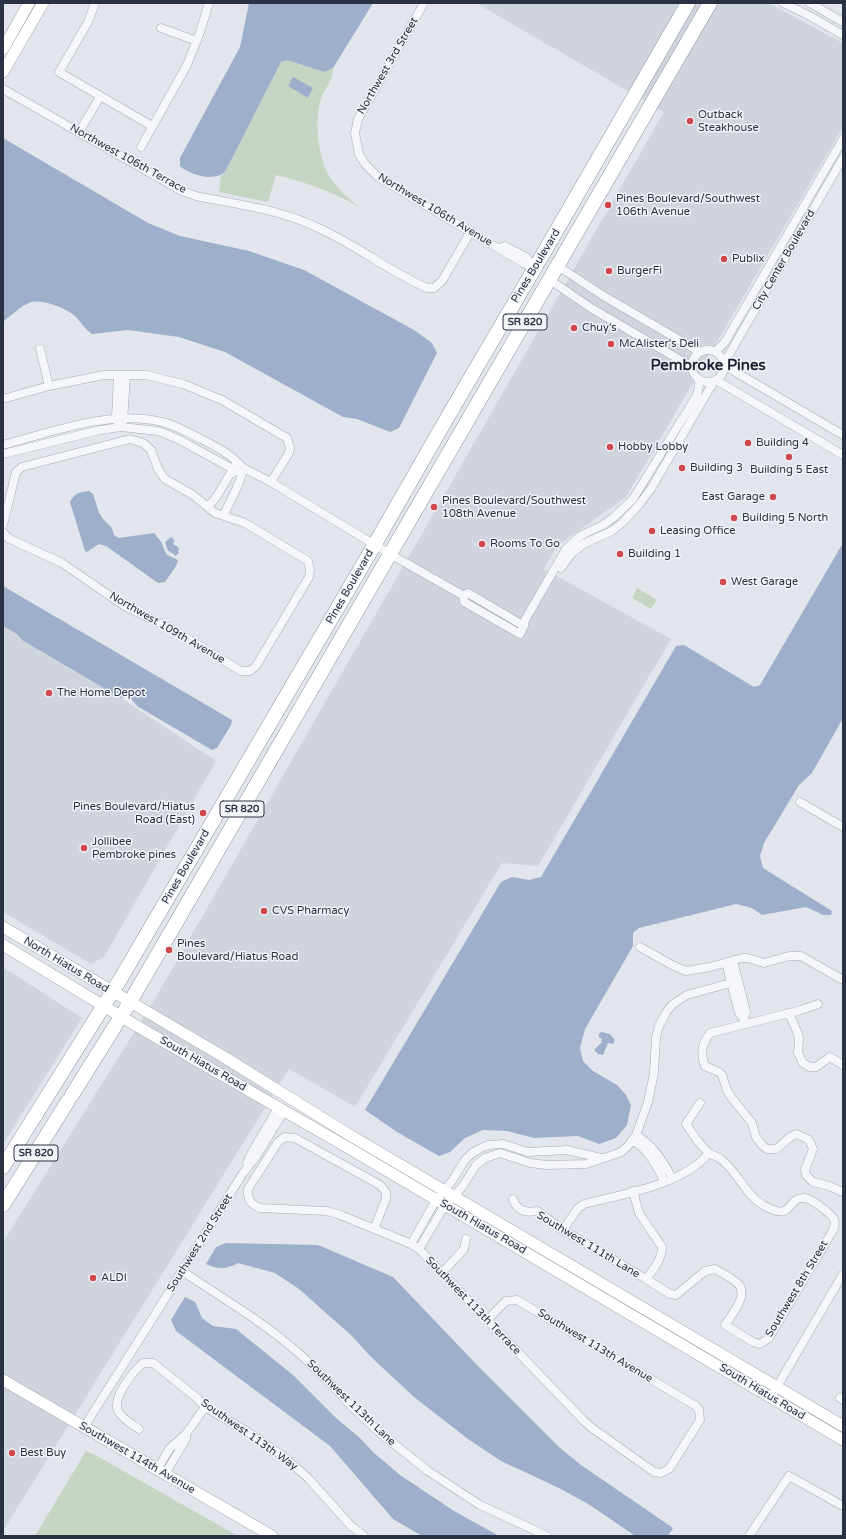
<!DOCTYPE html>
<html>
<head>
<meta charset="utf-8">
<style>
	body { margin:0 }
	#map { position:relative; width:846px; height:1539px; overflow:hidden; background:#e2e5eb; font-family:"Varela Round",sans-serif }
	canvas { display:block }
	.frame { position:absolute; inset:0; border:4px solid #2a3143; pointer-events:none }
</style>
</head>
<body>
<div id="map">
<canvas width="846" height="1539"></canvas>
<div class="frame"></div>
</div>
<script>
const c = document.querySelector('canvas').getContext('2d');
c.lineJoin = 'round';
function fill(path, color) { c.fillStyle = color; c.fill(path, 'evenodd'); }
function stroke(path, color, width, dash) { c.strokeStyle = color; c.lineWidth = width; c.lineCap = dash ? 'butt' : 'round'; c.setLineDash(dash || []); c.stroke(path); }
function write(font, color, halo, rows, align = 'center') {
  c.font = font + ' "Varela Round",sans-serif'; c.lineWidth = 3; c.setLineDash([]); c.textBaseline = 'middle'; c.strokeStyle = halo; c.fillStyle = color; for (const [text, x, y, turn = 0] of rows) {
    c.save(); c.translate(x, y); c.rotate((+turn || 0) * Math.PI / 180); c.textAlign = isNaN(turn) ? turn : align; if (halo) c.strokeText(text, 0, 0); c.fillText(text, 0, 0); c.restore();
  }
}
const built = new Path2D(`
	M476,3H768L843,43V127L626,497L557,546L544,569L671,639L538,866L502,863L355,1107L289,1069L3,1531V1242L156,997L664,112Z
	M3,625L121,698L216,761L104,957L91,964L3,912Z
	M3,967L82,1018L3,1144Z`);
const green = new Path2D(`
	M287,60L324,72L333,68C334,80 323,90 320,102C315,121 318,156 328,174C335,187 347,197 359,207C333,192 305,182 276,175L268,202L219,192L221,176L225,172L281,62Z
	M637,588L657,600L651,609L632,598Z
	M86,1451L97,1456L238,1536H35Z`);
const water = new Path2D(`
	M249,3H373L333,68L324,72L287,60L281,62L225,172C214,182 190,175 180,166V158L240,47Z
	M293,77L313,88L308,98L288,86Z
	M3,138L148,223L180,236L249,251L304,270L414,330L432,343L437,353L399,428L390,432L357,419L343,417L225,352L179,337L128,330L92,334C85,329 81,322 75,316C67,308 42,299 31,302C21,306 11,315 3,322Z
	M89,491L93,494L99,513L103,519L112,528L114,535L119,538L154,533L162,543L163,547L167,555L178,560L176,566L165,582L158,583L106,546L99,544L87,552L85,551L70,502C74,493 80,492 89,491Z
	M171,537L175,541L173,543L175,546L176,545L179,549L178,551L179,553L175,556L174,554L168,551L165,542Z
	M843,543V718L812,773L799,785L764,843L760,856L763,868L832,911L831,915H823L806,907L762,915L752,908L736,904L639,928L633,933V946L585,1029L580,1048L583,1061L593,1071L617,1085L626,1095L631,1105L627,1125L616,1138L599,1144L578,1136L534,1138L507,1131L483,1130L465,1138L450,1152L439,1156L397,1132L365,1110L501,882L512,877L529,880L541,877L676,646L684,645L754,687L760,685Z
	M3,586L232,720L231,725L217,748L212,750L137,706L129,696L121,698L22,640L17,634L3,626Z
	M601,1032L610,1034L615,1040L613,1044L608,1043L603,1055L598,1054L594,1050L602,1042L601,1041L602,1039L599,1037V1034Z
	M226,1243L318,1245L393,1277L477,1365L560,1448L581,1465L673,1528L668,1536H635L590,1505L559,1488L501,1461L468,1439L414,1397L370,1356L352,1336L299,1289L275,1273L238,1263C227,1269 218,1270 206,1264L216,1247Z
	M185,1297L195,1302L202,1318L213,1326L236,1329L293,1375L336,1418L360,1438L374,1453L400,1475L454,1511L499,1536H422L393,1519L330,1446L176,1331L171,1320Z`);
const street = new Path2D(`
	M95,3L88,22L59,72L152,126
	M424,3L358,119L355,133L359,154L365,164L378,177L523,263L535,268
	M783,3L808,15L843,35
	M810,3L843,22
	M161,28L197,41
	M3,89L182,191L196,196C236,204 277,209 314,226C354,243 388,271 427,288H434L442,281L471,231
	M79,132L100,97
	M141,147L187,65L200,32L209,3
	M502,247L505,246L526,257L533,266
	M558,266L602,295L700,352
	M550,280L591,308L692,367
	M40,349L49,386
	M692 366a16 16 0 1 1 32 0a16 16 0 1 1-32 0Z
	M715,352L725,342L843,139
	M723,361L727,358L843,158
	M724,367H727L843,435
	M118,375L116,418L118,423
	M716,380L843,455
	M3,399L49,386L104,375H146L183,384L222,400L287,438L290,448L289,453L271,482
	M123,421L126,376
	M3,445C51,432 113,409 162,422C176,425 188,433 201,439C217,447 232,455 243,468
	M3,454L100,430L121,427L158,431L178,439L229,467L243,468L271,482L390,554L464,596
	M208,507L217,496L230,474L241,469
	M224,515C230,499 241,485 243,468
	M3,525L16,472L22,467L130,439L143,443L151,450L158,469L165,479L193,495L215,513L245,523L308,561L310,570L309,577L256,666L250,671H241L172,629L126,607L62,563L8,538L3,532
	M561,568L572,553L585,543L612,531L622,523L639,505L652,487L714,381
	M464,596V602L520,634L524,626L525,620L566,549L580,536L603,525L614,517L633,499L697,395L699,386V379
	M464,596L468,593L524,626
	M800,802L843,827
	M640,947L672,965L686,971L710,967L742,958H748L764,963L789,956H801L843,980
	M733,961L746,1011L744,1019
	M726,963L739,1013L744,1019L746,1024
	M818,1004L801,1010L710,1033C702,1043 700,1054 705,1066L719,1072L722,1075L727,1090L731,1097L752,1123L756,1137L762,1145L767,1149H776C784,1144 788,1136 797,1134L809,1140L813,1149L805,1170L806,1175L813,1182L829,1186L843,1192
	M789,1013L798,1034L799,1038L798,1053L803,1063L810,1067H816L830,1057L843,1065
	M636,1135C653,1145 663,1161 672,1178
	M633,1141C648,1149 657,1166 664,1181
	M247,1163L251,1154L278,1108
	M633,1191L639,1213L662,1247C662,1259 653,1270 646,1279L670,1294L676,1295L705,1271L715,1269C722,1273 730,1277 736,1282C751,1293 732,1314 725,1325L753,1342L760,1344L769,1338L832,1232C834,1228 836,1224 834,1220C832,1214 810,1197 803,1198C786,1198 794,1223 763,1205C745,1194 738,1173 722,1160C719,1157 713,1156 709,1153C700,1146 693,1134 686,1124L700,1103
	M513,1199C517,1211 526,1213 537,1211L563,1230L646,1279
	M374,1229L386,1199V1192L380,1185L295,1138L285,1137L278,1142L248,1189C247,1200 251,1204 260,1208L326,1211L338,1214L411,1244L419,1249L584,1421L592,1428L654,1472L661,1473L669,1469L700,1420L699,1410L696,1406L517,1300L506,1301L487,1320
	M563,1230L578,1208L584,1204C623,1194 683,1185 709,1153
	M411,1244L436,1200L452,1181L465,1160L472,1153L483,1147L489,1145L503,1144L528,1152L567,1150L601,1158
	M419,1249L445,1205L463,1186L476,1165L485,1158L500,1153L530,1163L546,1165L586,1164L613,1155L621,1152L628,1146L636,1135L648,1102L654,1073L656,1037L659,1026L667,1011L673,1004L687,995L738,981
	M182,1271L252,1317L278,1336L301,1355L333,1386L352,1407L379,1432L428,1471L480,1505L547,1536
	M442,1273L464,1249L466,1239
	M771,1397L843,1274
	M840,1398L843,1400
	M84,1427L156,1313L243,1173L256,1157L284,1111
	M139,1429C132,1424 122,1419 118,1411C112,1397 133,1372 143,1363H153L197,1398L205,1407L248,1432L283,1456L308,1478L350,1525L364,1536
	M157,1470L170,1448L186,1434L205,1407
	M165,1474L186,1439V1435
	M749,1536L789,1476L843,1506`);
const secondary = new Path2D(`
	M3,49L29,3
	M3,72L43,3
	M3,927L224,1057L348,1134L843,1426
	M3,945L135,1025L347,1147L843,1440
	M3,1380L272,1536`);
const highway = new Path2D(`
	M72,1095L130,1002L710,3
	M3,1167L121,978L368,556L447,418L550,242L688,3
	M3,1205L68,1101`);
const markers = [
	[690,121,4,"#d04750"],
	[608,205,4,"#d04750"],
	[724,259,4,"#d04750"],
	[609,271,4,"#d04750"],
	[574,328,4,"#d04750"],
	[611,344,4,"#d04750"],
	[748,443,4,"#d04750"],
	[610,447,4,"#d04750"],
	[789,457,4,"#d04750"],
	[682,468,4,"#d04750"],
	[773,497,4,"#d04750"],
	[434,507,4,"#d04750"],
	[734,518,4,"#d04750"],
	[652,531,4,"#d04750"],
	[482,544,4,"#d04750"],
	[620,554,4,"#d04750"],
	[723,582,4,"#d04750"],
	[49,693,4,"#d04750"],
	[203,813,4,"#d04750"],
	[84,848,4,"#d04750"],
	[264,911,4,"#d04750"],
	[169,950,4,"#d04750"],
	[93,1278,4,"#d04750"],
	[12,1453,4,"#d04750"]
];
const shields = [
	[525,322,44],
	[242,809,44],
	[36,1153,44]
];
const shieldNames = [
	["SR 820",525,322],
	["SR 820",242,809],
	["SR 820",36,1153]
];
const streetNames = [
	["Northwest 3rd Street",388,66,-60],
	["Northwest 106th Terrace",128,159,29],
	["Northwest 106th Avenue",435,210,31],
	["City Center Boulevard",784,260,-60],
	["Pines Boulevard",536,266,-59],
	["Pines Boulevard",350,587,-60],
	["Northwest 109th Avenue",167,628,30],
	["Pines Boulevard",186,867,-60],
	["North Hiatus Road",66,965,31],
	["South Hiatus Road",203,1064,30],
	["South Hiatus Road",483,1227,30],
	["Southwest 2nd Street",200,1243,-58],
	["Southwest 111th Lane",588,1245,31],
	["Southwest 8th Street",797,1289,-59],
	["Southwest 113th Terrace",473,1306,46],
	["Southwest 113th Avenue",595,1346,31],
	["South Hiatus Road",762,1392,31],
	["Southwest 113th Lane",351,1403,44],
	["Southwest 113th Way",249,1435,35],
	["Southwest 114th Avenue",137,1458,30]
];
const poiNames = [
	["Outback",698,115],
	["Steakhouse",698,128],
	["Pines Boulevard/Southwest",616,199],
	["106th Avenue",616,212],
	["Publix",732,259],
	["BurgerFi",617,271],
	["Chuy's",582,328],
	["McAlister's Deli",619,344],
	["Building 4",756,443],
	["Hobby Lobby",618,447],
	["Building 3",690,468],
	["Building 5 East",789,470,"center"],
	["East Garage",765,497,"right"],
	["Pines Boulevard/Southwest",442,501],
	["108th Avenue",442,514],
	["Building 5 North",742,518],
	["Leasing Office",660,531],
	["Rooms To Go",490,544],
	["Building 1",628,554],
	["West Garage",731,582],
	["The Home Depot",57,693],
	["Pines Boulevard/Hiatus",195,807,"right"],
	["Road (East)",195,820,"right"],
	["Jollibee",92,842],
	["Pembroke pines",92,855],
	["CVS Pharmacy",272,911],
	["Pines",177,944],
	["Boulevard/Hiatus Road",177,957],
	["ALDI",101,1278],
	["Best Buy",20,1453]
];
const districtNames = [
	["Pembroke Pines",708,366]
];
fill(built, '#d0d4dd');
fill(green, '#c6d5c3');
fill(water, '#9dafcb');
stroke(street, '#a7abb5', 9);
stroke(secondary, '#a7abb5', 12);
stroke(highway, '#8991a2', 15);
stroke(street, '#f5f6f9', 8);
stroke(secondary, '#fff', 11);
stroke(highway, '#fff', 14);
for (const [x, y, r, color] of markers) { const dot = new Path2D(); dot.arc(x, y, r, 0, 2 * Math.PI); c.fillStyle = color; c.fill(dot); stroke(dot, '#f2f4f8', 1.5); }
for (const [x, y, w] of shields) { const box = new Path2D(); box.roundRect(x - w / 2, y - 8, w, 16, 3); c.fillStyle = '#f2f4f8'; c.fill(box); stroke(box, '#2a3143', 1); }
write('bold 10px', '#2a3143', null, shieldNames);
write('11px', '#2a3143', '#f2f4f8', streetNames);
write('11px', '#2a3143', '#f2f4f8', poiNames, 'left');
write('bold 15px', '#1c2234', '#f2f4f8', districtNames);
</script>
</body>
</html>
